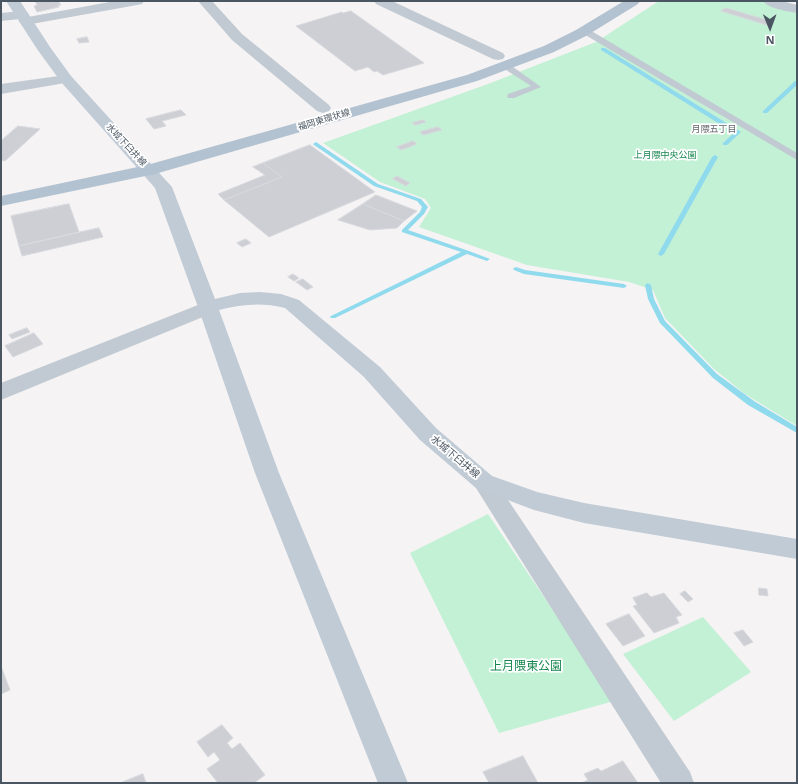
<!DOCTYPE html>
<html>
<head>
<meta charset="utf-8">
<style>
	body { margin:0 }
	#map { position:relative; width:798px; height:784px; overflow:hidden; background:#f5f3f3; font-family:"Open Sans",sans-serif }
	canvas { display:block }
	.frame { position:absolute; inset:0; border:2px solid #4a5661; pointer-events:none }
	.north { position:absolute; left:750px; top:8px; width:40px; height:40px; -webkit-text-stroke:3px #fff; paint-order:stroke; rotate:179deg; font-size:11px; font-weight:700; line-height:16px; text-align:center; color:#4a5661 }
	.north::after { content:''; display:block; margin:auto; width:14px; height:18px; background:#4a5661; clip-path:polygon(50% 0,100% 100%,50% 72%,0 100%) }
</style>
</head>
<body>
<div id="map">
<canvas width="798" height="784"></canvas>
<div class="frame"></div>
<div class="north">N</div>
</div>
<script>
const c = document.querySelector('canvas').getContext('2d');
c.lineJoin = 'round';
function fill(path, color) { c.fillStyle = color; c.fill(path, 'evenodd'); }
function stroke(path, color, width, dash) { c.strokeStyle = color; c.lineWidth = width; c.lineCap = dash ? 'butt' : 'round'; c.setLineDash(dash || []); c.stroke(path); }
function write(font, color, halo, rows, align = 'center') {
  c.font = font + ' "Open Sans","Noto Sans JP",sans-serif'; c.lineWidth = 3.5; c.setLineDash([]); c.textBaseline = 'middle'; c.strokeStyle = halo; c.fillStyle = color; for (const [text, x, y, turn = 0] of rows) {
    c.save(); c.translate(x, y); c.rotate((+turn || 0) * Math.PI / 180); c.textAlign = isNaN(turn) ? turn : align; if (halo) c.strokeText(text, 0, 0); c.fillText(text, 0, 0); c.restore();
  }
}
const green = new Path2D(`
	M659,1H765L797,11V426L745,394L714,369L665,318L653,290L629,282L527,265L419,227L431,208L425,199L380,182L323,143L488,84L596,42Z
	M488,514L614,701L499,733L410,553Z
	M703,617L751,672L674,721L623,654Z`);
const stream = new Path2D(`
	M601,48H605L741,132L727,145H723V143L734,133L601,50Z
	M795,81H797V85L767,113H763V111Z
	M316,142L378,184L421,199L428,207L424,214L408,230L469,251L490,259L487,261L467,254L335,318H331L330,317L331,316L461,252L402,232V230L420,212L422,207L417,201L374,186L314,145L313,144Z
	M715,155L718,157L664,254L661,256L659,255L658,254L712,157Z
	M516,267L525,270L624,284L627,286L624,288L524,274L514,270L513,269L514,268Z
	M648,283L651,285L654,299L665,321L717,374L754,401L797,427V433L748,405L713,378L660,323L648,299L645,285Z`);
const building = new Path2D(`
	M35,1H56L59,2L61,5H58L59,7L37,12L34,6L37,5Z
	M726,8L774,22L770,26L721,11Z
	M351,11L424,63L383,75L377,71L374,72L368,67L355,71L296,26L342,12L343,13Z
	M87,37L89,42L79,43L77,39Z
	M181,110L186,115L162,121L166,126L154,129L146,119Z
	M423,120L426,122L415,125L412,123Z
	M18,126L40,129L5,161L1,160V141Z
	M438,127L442,130L423,135L420,132Z
	M413,141L417,144L401,150L397,147Z
	M310,145L375,192L269,237L224,200L282,177L263,163Z
	M263,163L282,177L224,200L218,194L265,175L253,167Z
	M397,176L410,183L406,186L393,179Z
	M376,195L417,211L404,221L363,204Z
	M69,204L79,232L19,246L11,216Z
	M363,204L404,221L397,228L370,230L338,220Z
	M99,228L103,237L22,256L19,246Z
	M246,239L251,243L242,247L237,243Z
	M293,274L299,278L294,281L288,277Z
	M303,279L313,287L307,290L296,282Z
	M27,328L30,332L12,339L9,335Z
	M34,333L43,344L13,357L5,346Z
	M759,588L767,589L768,596L759,595Z
	M685,591L693,599L688,602L680,594Z
	M647,593L651,597L664,593L682,615L676,617L679,623L654,633L633,606L637,605L633,598Z
	M629,614L645,636L623,646L606,624Z
	M743,630L753,642L744,646L734,633Z
	M1,666L10,690L1,694Z
	M222,725L233,738L227,743L232,749L240,743L265,775L254,783H218L207,769L220,760L214,752L208,757L197,742Z
	M523,756L538,783H489L483,772Z
	M623,761L638,783H581L588,780L584,774L598,768L601,771Z
	M143,774L146,783H120Z`);
const lane = new Path2D(`
	M582,29H588L797,153V160L582,33Z
	M503,64H509L541,87L514,98H508L507,96L508,94L531,86L503,68Z`);
const street = new Path2D(`
	M115,1H144L142,4L137,5L26,25L21,24L19,21L20,19L1,21V13L22,11L27,12L29,15L28,17Z
	M198,1H212L242,34L329,105L331,108L329,111L323,113L317,111L232,40Z
	M374,1H392L503,53L505,56L503,59L498,60L493,59L376,4Z
	M763,1H782L797,5V13C787,11 769,9 763,1Z
	M66,75L71,76L73,79L71,82L1,94V84Z
	M208,301L215,302L218,307L215,312L1,400V383Z
	M484,473L492,476L690,772L694,783H661L476,488L472,482L476,476Z`);
const secondary = new Path2D(`
	M6,1H20L50,47L71,76L172,187L215,299L240,293L260,292L281,294L299,300L380,367L436,428L492,476L537,492L584,503L797,539V559L584,523L534,510L476,488L420,440L364,377L285,308C263,302 241,304 219,310L279,473L408,783H378L255,473L198,307L155,188L61,82L37,49Z`);
const primary = new Path2D(`
	M624,1H640L638,4L586,36L554,52L477,81L155,174L1,206V196L147,165L467,75L544,46L576,30Z`);
const farStreetnames = [
	["福岡東環状線",324,120,-17],
	["水城下臼井線",126,145,47]
];
const farNeighbourhoodnames = [
	["月隈五丁目",714,129]
];
const farParknames = [
	["上月隈中央公園",665,155]
];
const streetNames = [
	["水城下臼井線",455,457,40]
];
const nearParknames = [
	["上月隈東公園",526,667]
];
fill(green, '#c3f1d5');
fill(stream, '#90daee');
fill(building, '#cdcfd5');
stroke(building, '#d7d9de', 1);
fill(lane, '#c1cad2');
fill(street, '#c1cad2');
fill(secondary, '#c1cbd6');
fill(primary, '#b3c2d1');
write('9px', '#4a5661', '#fff', farStreetnames);
write('9px', '#5f6368', '#fff', farNeighbourhoodnames);
write('9px', '#17864f', '#fff', farParknames);
write('10px', '#4a5661', '#fff', streetNames);
write('12px', '#17864f', '#fff', nearParknames);
</script>
</body>
</html>
